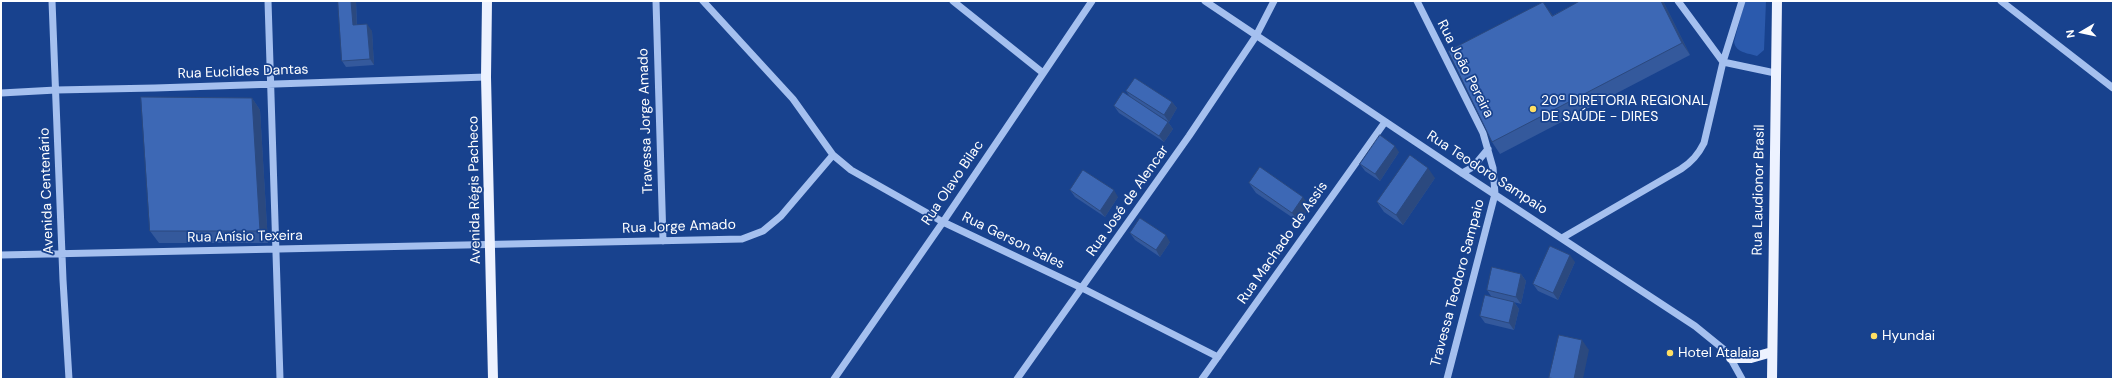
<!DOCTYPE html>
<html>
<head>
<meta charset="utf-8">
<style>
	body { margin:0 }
	#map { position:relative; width:2114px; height:380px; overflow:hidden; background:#18428e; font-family:"DM Sans",sans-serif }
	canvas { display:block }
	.frame { position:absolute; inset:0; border:2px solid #fff; pointer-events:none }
	.north { position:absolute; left:2062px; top:12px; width:40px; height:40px; -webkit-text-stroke:3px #18428e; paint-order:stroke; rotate:261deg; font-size:11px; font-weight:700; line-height:16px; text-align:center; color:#fff }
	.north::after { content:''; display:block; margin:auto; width:14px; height:18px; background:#fff; clip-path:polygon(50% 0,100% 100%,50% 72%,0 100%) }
</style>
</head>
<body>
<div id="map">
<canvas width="2114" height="380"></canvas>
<div class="frame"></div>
<div class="north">N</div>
</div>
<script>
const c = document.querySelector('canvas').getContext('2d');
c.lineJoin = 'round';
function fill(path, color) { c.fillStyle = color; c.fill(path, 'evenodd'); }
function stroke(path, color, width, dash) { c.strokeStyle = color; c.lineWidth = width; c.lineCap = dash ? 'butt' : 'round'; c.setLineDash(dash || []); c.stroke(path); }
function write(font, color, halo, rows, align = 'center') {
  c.font = font + ' "DM Sans",sans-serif'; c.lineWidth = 3.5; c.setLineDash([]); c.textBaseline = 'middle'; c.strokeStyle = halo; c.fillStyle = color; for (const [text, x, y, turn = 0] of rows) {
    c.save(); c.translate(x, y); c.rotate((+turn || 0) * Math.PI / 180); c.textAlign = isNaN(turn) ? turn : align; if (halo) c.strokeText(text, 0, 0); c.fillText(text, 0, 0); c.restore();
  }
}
const green = new Path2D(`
	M1745,1H1766L1764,50L1757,56C1748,53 1736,53 1734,42Z`);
const minor = new Path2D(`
	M52,1L63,280L69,379
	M268,1L280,379
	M656,1L663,241
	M703,1L793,99L833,155L851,170L943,222L1082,288L1218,357
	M953,1L1043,73
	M1205,1L1462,173L1695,326L1727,352L1742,379
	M1417,1L1483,133L1493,168L1495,194L1447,379
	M1678,1L1723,62L1775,73
	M2001,1L2113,88
	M1,93L56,90L155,88L486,77
	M1462,173L1473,167L1488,149
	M1562,238L1681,169C1692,162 1698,155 1704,143L1723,62L1742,1
	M1,255L742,239L763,231L781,216L833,155
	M834,379L943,222L1092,1
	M1017,379L1189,136L1256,36L1274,1
	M1202,379L1385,122`);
const major = new Path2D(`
	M487,1L486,77L493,379
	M1731,358H1751L1772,352
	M1772,379L1777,1`);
const wall = new Path2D(`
	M338,1H356L357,25L372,31L374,65L346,67L342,61Z
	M1663,1L1690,55L1500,154L1492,142Z
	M1126,91L1172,102L1177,108L1169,122L1147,108L1168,122L1173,129L1164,142L1119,113L1114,106L1131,98Z
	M252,98L260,110L268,243H159L150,231Z
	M1399,152L1380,181L1365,171L1360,164Z
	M1435,178L1403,225L1384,212L1377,202Z
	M1249,183L1310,207L1299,222L1256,193Z
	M1070,190L1118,197L1105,217L1075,197Z
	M1130,233L1170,242L1160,257L1135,240Z
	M1575,262L1558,300L1538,291L1533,284Z
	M1521,274L1526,281L1521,304L1510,301L1514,302L1519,309L1514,330L1485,323L1480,316L1491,296L1487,290Z`);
const shadedWall = new Path2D(`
	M351,1H356L357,32L353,25Z
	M1661,1H1663L1690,55L1682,43Z
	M1543,2L1552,14L1560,29L1552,16Z
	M367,24L372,31L374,65L370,59Z
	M252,98L260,110L268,243L260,231Z
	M1172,102L1177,108L1169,122L1164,115Z
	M1168,122L1173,129L1164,142L1159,136Z
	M1395,146L1399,152L1380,181L1375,174Z
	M1428,168L1435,178L1403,225L1396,215Z
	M1114,190L1118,197L1105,217L1100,211Z
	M1303,197L1310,207L1299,222L1292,213Z
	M1166,235L1170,242L1160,257L1156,250Z
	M1570,255L1575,262L1558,300L1553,293Z
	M1521,274L1526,281L1521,304L1516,297Z
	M1514,302L1519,309L1514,330L1509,323Z
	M1582,340L1589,350L1583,379H1574Z`);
const building = new Path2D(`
	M338,1H351L353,25L367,24L370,59L342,61Z
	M1580,1H1661L1682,43L1492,142L1448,51L1543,2L1552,16Z
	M1135,78L1172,102L1164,115L1126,91Z
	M1123,92L1168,122L1159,136L1114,106Z
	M141,97L252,98L260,231H150Z
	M1380,135L1395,146L1375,174L1360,164Z
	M1410,155L1428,168L1396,215L1377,202Z
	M1260,167L1303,197L1292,213L1249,183Z
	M1083,170L1114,190L1100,211L1070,190Z
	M1140,218L1166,235L1156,250L1130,233Z
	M1550,246L1570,255L1553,293L1533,284Z
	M1492,267L1521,274L1516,297L1487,290Z
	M1485,295L1514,302L1509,323L1480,316Z
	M1559,335L1582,340L1574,379H1556L1549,378Z`);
const markers = [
	[1533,109,4,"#ffdf63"],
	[1874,336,4,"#ffdf63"],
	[1670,353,4,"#ffdf63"]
];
const streetNames = [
	["Rua João Pereira",1465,69,63],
	["Rua Euclides Dantas",243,72,-2],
	["Travessa Jorge Amado",646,121,-92],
	["Rua Teodoro Sampaio",1487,173,33],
	["Rua Olavo Bilac",953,183,-56],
	["Avenida Régis Pacheco",475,190,-91],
	["Rua Laudionor Brasil",1759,190,-89],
	["Avenida Centenário",47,191,-92],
	["Rua José de Alencar",1128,201,-55],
	["Rua Jorge Amado",679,227,-2],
	["Rua Anísio Texeira",245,237,-1],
	["Rua Gerson Sales",1013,241,26],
	["Rua Machado de Assis",1283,243,-55],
	["Travessa Teodoro Sampaio",1458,283,-75]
];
const poiNames = [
	["20ª DIRETORIA REGIONAL",1541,101],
	["DE SAÚDE - DIRES",1541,117],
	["Hyundai",1882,336],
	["Hotel Atalaia",1678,353]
];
fill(green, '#2b5aad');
stroke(minor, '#a5c0ef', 7);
stroke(major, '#edf2ff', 10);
fill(wall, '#34599c');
fill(shadedWall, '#2b497f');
fill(building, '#3d68b5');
stroke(building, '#2b497f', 1);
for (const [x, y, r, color] of markers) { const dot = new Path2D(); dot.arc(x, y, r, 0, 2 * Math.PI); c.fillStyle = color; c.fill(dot); stroke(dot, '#18428e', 1.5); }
write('14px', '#fff', '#18428e', streetNames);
write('14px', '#fff', '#18428e', poiNames, 'left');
</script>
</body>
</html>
